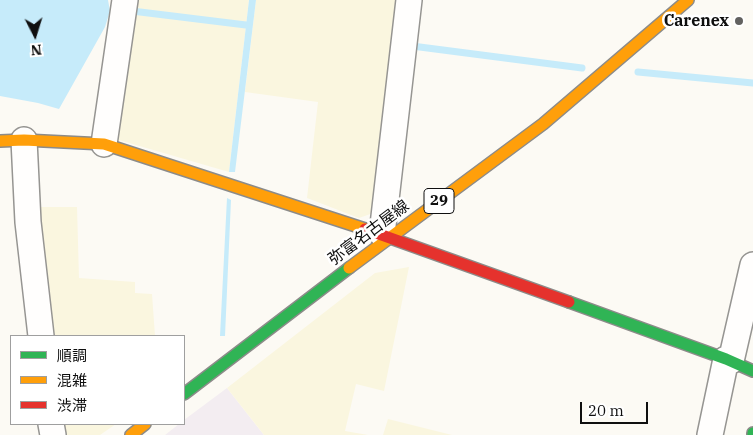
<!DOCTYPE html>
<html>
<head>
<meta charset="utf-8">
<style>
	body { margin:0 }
	#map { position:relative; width:753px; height:435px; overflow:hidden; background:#fcfaf4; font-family:"IBM Plex Serif","Noto Sans JP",serif }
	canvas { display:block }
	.legend { position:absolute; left:10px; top:335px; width:175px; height:90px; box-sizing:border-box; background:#fff; border:1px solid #9f9f9f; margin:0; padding:6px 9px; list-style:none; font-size:15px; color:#0f0f0f }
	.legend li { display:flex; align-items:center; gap:10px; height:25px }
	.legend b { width:25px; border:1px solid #9f9f9f }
	.north { position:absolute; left:10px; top:10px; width:50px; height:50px; -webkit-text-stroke:4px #fff; paint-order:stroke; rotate:175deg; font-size:14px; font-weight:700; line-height:20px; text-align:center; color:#0f0f0f }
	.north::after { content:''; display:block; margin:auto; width:18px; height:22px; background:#0f0f0f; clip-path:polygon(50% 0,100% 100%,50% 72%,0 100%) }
	.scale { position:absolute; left:580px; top:402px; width:68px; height:22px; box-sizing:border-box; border:2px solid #0f0f0f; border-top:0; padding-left:6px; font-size:15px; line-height:18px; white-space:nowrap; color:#0f0f0f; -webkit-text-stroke:4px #fff; paint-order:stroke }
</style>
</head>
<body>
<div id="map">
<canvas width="753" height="435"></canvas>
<ul class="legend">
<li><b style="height:6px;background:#30b455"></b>順調</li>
<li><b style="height:6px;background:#ff9f0a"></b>混雑</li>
<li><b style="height:6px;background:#e5322d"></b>渋滞</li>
</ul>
<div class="north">N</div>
<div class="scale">20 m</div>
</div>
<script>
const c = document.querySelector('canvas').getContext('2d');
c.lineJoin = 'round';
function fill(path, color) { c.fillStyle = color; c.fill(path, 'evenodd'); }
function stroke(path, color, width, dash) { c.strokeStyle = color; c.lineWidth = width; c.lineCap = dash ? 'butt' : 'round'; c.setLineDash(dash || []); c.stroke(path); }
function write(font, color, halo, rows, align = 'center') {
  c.font = font + ' "IBM Plex Serif","Noto Sans JP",serif'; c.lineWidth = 5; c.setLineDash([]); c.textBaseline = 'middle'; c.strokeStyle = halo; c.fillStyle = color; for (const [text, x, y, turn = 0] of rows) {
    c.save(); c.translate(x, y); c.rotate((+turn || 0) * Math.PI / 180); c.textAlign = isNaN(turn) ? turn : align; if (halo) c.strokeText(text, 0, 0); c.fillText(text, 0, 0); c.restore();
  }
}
const industrial = new Path2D(`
	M227,388L264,435H165L179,424H184V420Z`);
const farmland = new Path2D(`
	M133,0H249L229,172L112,138Z
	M256,0H400L376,212L359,218L307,198L318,102L245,92Z
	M34,207H77L79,278L135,282V293L152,294L155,336H47Z
	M409,267L384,391L356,384L345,431L368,435H264L227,388L375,273Z
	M388,419L452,435H383Z
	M57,424H116L100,435H59Z`);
const water = new Path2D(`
	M0,0H108L110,11L105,27L59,109L38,103L0,96Z
	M249,0H256L235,172H229Z
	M227,198L231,200L225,336H220Z`);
const stream = new Path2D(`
	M132,11L246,25
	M412,46L582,68
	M638,72L753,83`);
const street = new Path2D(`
	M24,140L28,222L41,336
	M104,144L125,0
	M382,234L409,0
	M731,361L753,265
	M51,424L53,435
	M710,435L726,359`);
const fast = new Path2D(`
	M569,302L726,359L753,371
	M184,394L349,268
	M753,433V435`);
const slow = new Path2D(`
	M0,141L24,140L104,144L365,229
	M349,268L543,124L688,0
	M131,435L145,424`);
const jam = new Path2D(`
	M365,229L569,302`);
const markers = [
	[739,21,5,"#62615f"]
];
const shields = [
	[439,201,30]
];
const shieldNames = [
	["29",439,201]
];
const poiNames = [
	["Carenex",729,21]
];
const streetNames = [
	["弥富名古屋線",369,233,-37]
];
fill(industrial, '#f3edf1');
fill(farmland, '#faf6df');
fill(water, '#c6ebfa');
stroke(stream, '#c6ebfa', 7);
stroke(street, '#969592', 28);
stroke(fast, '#8c8b89', 14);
stroke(slow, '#8c8b89', 14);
stroke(jam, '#8c8b89', 14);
stroke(street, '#fffefd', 25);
stroke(fast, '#30b455', 11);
stroke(slow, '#ff9f0a', 11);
stroke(jam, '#e5322d', 11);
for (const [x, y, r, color] of markers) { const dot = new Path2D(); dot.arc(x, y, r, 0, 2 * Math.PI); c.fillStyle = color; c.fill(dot); stroke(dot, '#fff', 2); }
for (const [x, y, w] of shields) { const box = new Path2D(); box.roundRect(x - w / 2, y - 12.5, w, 25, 4); c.fillStyle = '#fff'; c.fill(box); stroke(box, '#0f0f0f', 1); }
write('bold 15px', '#0f0f0f', null, shieldNames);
write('bold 16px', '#0f0f0f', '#fff', poiNames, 'right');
write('16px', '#0f0f0f', '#fff', streetNames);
</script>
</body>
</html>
